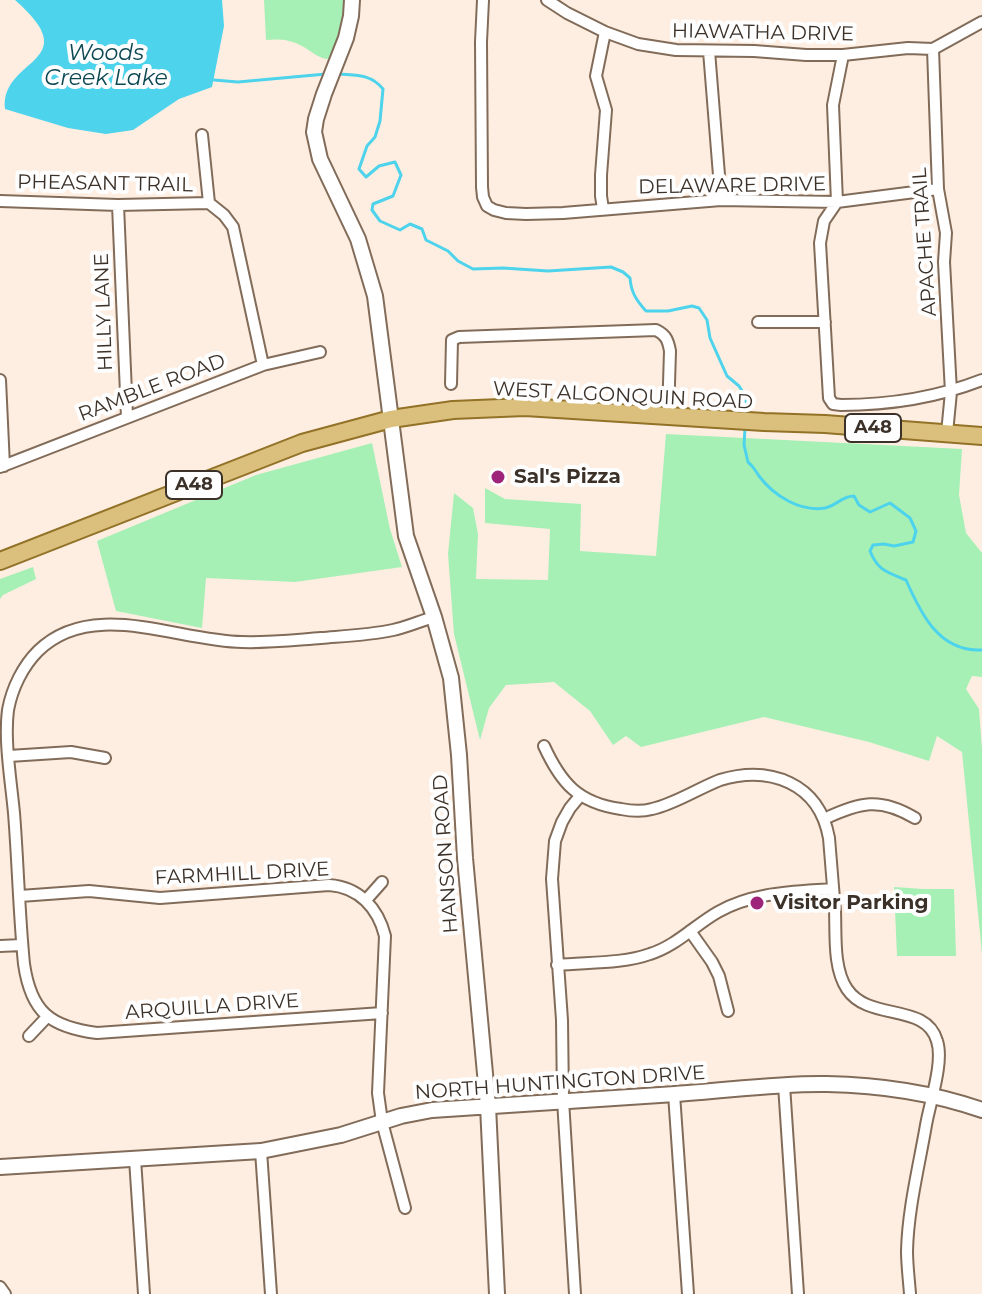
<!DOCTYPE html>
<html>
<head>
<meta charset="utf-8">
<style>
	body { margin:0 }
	canvas { display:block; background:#fdeee1 }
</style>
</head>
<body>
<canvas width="982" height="1294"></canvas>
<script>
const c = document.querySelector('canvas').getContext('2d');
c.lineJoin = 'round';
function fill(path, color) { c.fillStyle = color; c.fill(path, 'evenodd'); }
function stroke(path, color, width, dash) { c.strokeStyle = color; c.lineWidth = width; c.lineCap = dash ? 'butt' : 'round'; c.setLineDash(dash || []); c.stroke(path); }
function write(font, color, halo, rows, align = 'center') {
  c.font = font + ' Montserrat,sans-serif'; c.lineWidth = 8; c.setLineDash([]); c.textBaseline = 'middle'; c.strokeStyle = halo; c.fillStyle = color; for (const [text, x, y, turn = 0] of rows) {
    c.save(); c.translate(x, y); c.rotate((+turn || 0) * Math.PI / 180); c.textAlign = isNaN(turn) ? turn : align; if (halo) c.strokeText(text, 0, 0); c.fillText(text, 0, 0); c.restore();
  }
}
const green = new Path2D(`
	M264,0H347L346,19L331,59C318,60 311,50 300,45C288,39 278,39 266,40Z
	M666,434L962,449L959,495L966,533L982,553V677L972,676L966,689L979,709L982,749V953L962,752L937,736L929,761L869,742L764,717L641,747L626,736L613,745L590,711L554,682L506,685L489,708L480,740L454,634L448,554L454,493L473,508L478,534L476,579L548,580L550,529L485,523V488L505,499L581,504L580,551L656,556Z
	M372,443L390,529L402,567L295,582L206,578L202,628L116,611L97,541L256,475Z
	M33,567L36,579L3,595L0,599V579Z
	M894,887L923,889H954L956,956H897Z`);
const water = new Path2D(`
	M15,0H222L224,26L212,87L179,99L133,130L106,134L68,128L5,109C0,57 88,64 15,0Z`);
const stream = new Path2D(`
	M337,74C356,75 371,74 383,89L380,121L375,137L367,146L359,169L366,177L379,166L395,162L401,175L393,196L373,204L372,210L380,221L400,230L410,224L422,229L426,240L448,251L458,261L473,269L503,268L548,271L611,267L623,272L630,278C631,292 636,300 646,311H668L692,306L699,308L707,320L710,338L727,376L739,386L746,397V416
	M214,80L238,82L326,74
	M745,428L744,445L748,462C754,467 755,470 759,476C774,496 800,512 825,508C836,506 842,496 854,496L859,505L870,512L890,503L910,518L916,531L913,542L894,546L884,544L873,545L870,551C878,571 887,572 906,580C921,614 939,652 982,650`);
const street = new Path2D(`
	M483,0L481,42L482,187L483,197L487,206L494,210L506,213L526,214L563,213L721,200L837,202L938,189
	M547,0L567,13L605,32L638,44L676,50L754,51L806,55H843L908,48L933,49L982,22
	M933,49L938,189L946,233L944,262L951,392L947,433
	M709,51L721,200
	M843,55L833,105L837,202L824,221L820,243L829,398L833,404L841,405C891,405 936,398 982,380
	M202,135L209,203L224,215L233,227L263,365
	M0,201L118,205L209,203
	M118,205L127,417
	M603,209L601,196V175L606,110L596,76L605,32
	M758,322H825
	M0,380L4,466
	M451,384L452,340L459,337L656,330C666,335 668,340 670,351L668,416
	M0,467L263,365L320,352
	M544,746C561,783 578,803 621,809C631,811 641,812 652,809C675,804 697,789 720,780C770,765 819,783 829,838C831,862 833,887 835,911C836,935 833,968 847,989C869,1022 926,1002 937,1041C944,1062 930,1102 926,1125C919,1166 908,1209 907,1251C907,1265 909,1280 910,1294
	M9,756L71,752L105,758
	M824,819C860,802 880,797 915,818
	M20,896L89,891L160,898L329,885C359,887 378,908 385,936L378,1093L382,1122L405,1208
	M366,900L382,882
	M690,931L712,962L719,976L728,1011
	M0,946L22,945
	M557,965C587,962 622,964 650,954C676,946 695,925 718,912C753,892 794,892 833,889
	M382,1013L97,1033C50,1027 31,1012 24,964C19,914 18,863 14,813C11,781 4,741 8,710C12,688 23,666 38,651C92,598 177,641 242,642C268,643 294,640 321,638C345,636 369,635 393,630C407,627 420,621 434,617
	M29,1036L47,1017
	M784,1085L798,1294
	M674,1094L688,1294
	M261,1151L271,1294
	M135,1159L144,1294
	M0,1287L5,1294
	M575,1294L563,1100L562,1020L552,879L555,841L562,822L570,808L580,796`);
const secondary = new Path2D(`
	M352,0L351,16L346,38L324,94L316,119L314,132L320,159L358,239L375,296L406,536L434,617L451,678L459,755L465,858L488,1106L497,1294
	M0,1167L261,1151L341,1135L401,1116L432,1110C513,1105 594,1100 675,1094C725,1091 776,1083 827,1084C879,1085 933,1093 982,1110`);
const primary = new Path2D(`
	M0,561L302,443L391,419L453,410L525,407L764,422L825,424L982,436`);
const markers = [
	[498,477,8,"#9e247b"],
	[757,903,8,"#9e247b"]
];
const shields = [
	[873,428,56],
	[194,485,56]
];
const shieldNames = [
	["A48",873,428],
	["A48",194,485]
];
const streetNames = [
	["HIAWATHA DRIVE",763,33,1],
	["PHEASANT TRAIL",105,184,1],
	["DELAWARE DRIVE",732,186,-1],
	["APACHE TRAIL",925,242,-94],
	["HILLY LANE",104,312,-92],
	["RAMBLE ROAD",152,388,-21],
	["WEST ALGONQUIN ROAD",623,396,3],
	["HANSON ROAD",446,854,-94],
	["FARMHILL DRIVE",242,874,-3],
	["ARQUILLA DRIVE",212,1007,-4],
	["NORTH HUNTINGTON DRIVE",560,1083,-4]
];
const poiNames = [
	["Sal's Pizza",514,477],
	["Visitor Parking",773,903]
];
const waterNames = [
	["Woods",106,54],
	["Creek Lake",106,79]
];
fill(green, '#a6f0b5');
fill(water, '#4ed3ec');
stroke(stream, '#4ed3ec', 3);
stroke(street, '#826c59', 14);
stroke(secondary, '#826c59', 18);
stroke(primary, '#927227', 20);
stroke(street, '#fff', 10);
stroke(secondary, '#fff', 14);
stroke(primary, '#dabf7d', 16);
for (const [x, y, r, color] of markers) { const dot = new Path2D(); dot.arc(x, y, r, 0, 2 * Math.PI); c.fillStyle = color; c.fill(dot); stroke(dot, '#fefefe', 3); }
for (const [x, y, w] of shields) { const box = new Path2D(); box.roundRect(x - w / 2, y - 14, w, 28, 6); c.fillStyle = '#fefefe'; c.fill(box); stroke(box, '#3b3129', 2); }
write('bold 18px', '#3b3129', null, shieldNames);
write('20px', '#3b3129', '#fefefe', streetNames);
write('bold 20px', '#3b3129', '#fefefe', poiNames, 'left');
write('italic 22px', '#0d4852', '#fefefe', waterNames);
</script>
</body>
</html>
